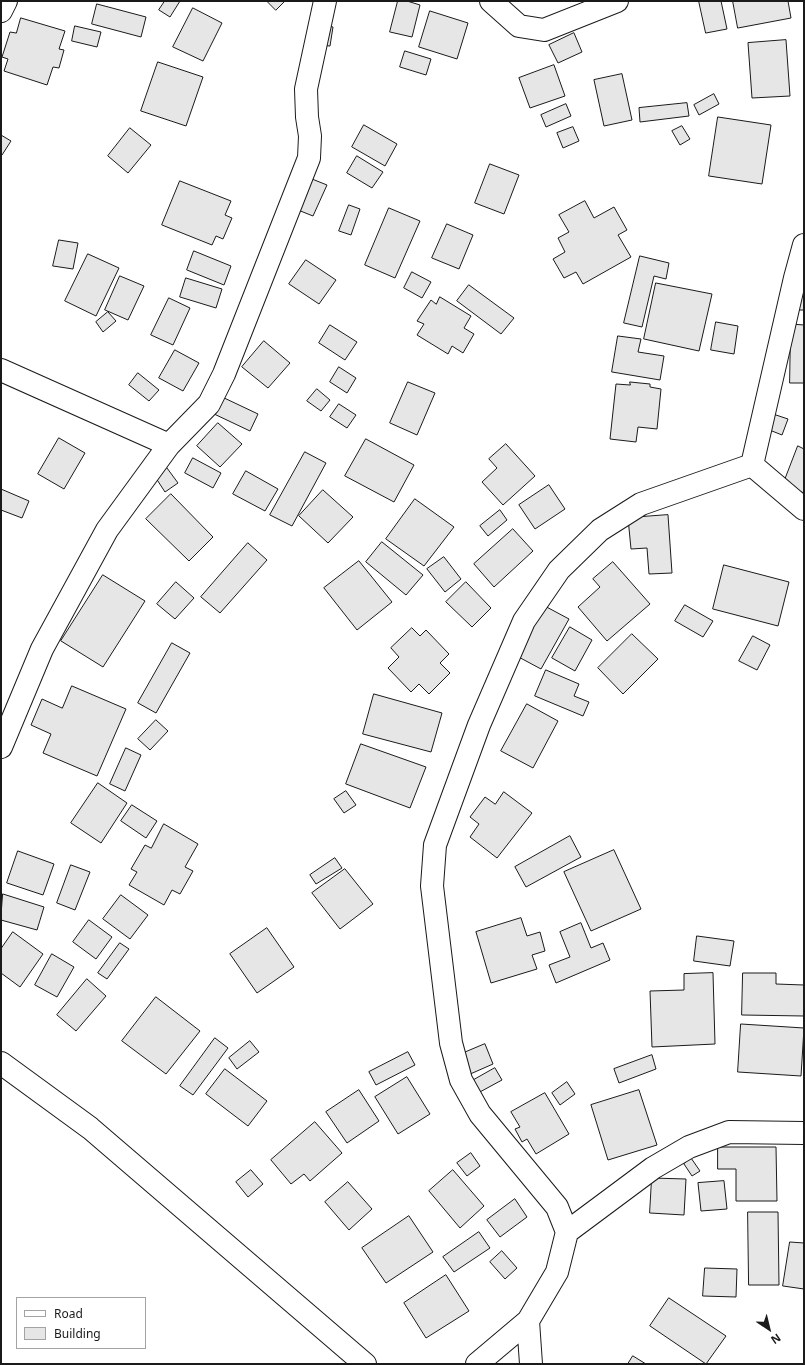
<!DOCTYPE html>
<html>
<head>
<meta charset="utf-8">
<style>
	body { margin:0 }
	#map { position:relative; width:805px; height:1365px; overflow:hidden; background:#fff; font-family:"Noto Sans",sans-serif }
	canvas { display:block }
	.frame { position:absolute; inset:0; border:2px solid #1a1a1a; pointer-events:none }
	.legend { position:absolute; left:16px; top:1297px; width:130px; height:52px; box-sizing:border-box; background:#fff; border:1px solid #a3a3a3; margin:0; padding:5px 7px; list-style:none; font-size:12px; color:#1a1a1a }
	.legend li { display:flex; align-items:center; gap:8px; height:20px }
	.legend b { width:20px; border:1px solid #a3a3a3 }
	.north { position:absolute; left:749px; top:1309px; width:40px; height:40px; -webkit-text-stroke:3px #fff; paint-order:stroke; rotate:145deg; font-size:11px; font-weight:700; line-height:16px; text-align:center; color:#1a1a1a }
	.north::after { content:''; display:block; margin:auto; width:14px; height:18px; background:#1a1a1a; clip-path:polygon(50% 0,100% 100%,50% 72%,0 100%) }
</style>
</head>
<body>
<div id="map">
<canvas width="805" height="1365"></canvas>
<div class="frame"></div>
<ul class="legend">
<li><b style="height:5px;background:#fff"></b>Road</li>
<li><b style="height:11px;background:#e6e6e6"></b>Building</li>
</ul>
<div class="north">N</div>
</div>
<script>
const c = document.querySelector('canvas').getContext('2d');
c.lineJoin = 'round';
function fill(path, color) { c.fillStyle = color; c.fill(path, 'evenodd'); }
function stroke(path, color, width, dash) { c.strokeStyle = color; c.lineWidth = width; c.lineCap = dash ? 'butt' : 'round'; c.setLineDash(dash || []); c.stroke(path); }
const building = new Path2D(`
	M165,1H180L170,17L159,10Z
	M267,1H285L276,10Z
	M398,1H407L420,5L412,37L390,32Z
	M699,1H721L727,29L706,33Z
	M733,1H788L791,18L738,28Z
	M97,4L146,17L141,37L92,24Z
	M193,8L222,23L203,61L173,47Z
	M430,11L468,23L457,59L419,47Z
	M21,18L65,31L59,49L64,50L59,68L53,67L47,85L4,71L8,59L2,57L10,32L16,33Z
	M321,25L333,27L330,46L318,45Z
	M75,26L101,32L97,47L72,41Z
	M574,33L582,52L558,63L549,45Z
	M786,40L790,96L752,98L748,43Z
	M405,51L431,59L426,75L400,67Z
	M158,62L203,77L186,126L141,111Z
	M554,65L565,96L530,108L519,78Z
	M622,74L632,120L604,126L594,80Z
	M714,94L719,104L699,115L694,105Z
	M687,103L689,116L640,122L639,108Z
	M566,104L571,116L546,127L541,115Z
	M718,117L771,125L762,184L709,176Z
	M364,125L397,144L385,166L352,147Z
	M682,126L690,139L680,145L672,131Z
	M573,127L579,141L563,148L557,133Z
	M130,128L151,145L128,173L108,156Z
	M1,135L11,141L2,155L1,154Z
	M357,156L383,172L372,188L347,173Z
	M490,164L519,175L504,214L475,203Z
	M307,177L327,185L313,216L293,208Z
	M180,181L231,201L225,215L232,218L223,239L216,236L212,245L162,225Z
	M585,201L594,218L614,207L627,230L618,235L631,257L583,284L576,272L564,278L553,259L565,252L558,238L569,232L559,215Z
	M349,205L360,209L351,235L339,231Z
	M389,208L420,221L395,278L365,265Z
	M447,224L473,235L459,269L432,258Z
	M59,240L78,243L73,269L53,266Z
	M194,251L231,266L224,285L187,270Z
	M88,254L119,268L96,316L65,301Z
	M640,256L669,263L666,279L654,276L642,327L624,323Z
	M306,260L336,280L319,304L289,284Z
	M412,272L431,282L422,298L404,288Z
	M120,276L144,286L128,320L105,310Z
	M186,278L222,289L216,308L180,297Z
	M656,283L712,294L699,351L644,339Z
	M469,285L514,318L501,334L457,301Z
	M804,287V310H797Z
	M440,297L471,316L464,328L474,334L463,353L452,346L448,354L417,335L424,324L417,321L431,300L436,304Z
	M169,298L190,308L173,345L151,335Z
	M108,312L116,321L103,332L96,322Z
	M716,322L738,326L734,354L711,350Z
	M791,324L804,325V383H790Z
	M330,325L357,342L345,360L319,343Z
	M618,336L641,339L638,352L664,356L660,380L612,372Z
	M264,341L290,363L268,388L242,367Z
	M175,350L199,363L183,391L159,378Z
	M339,367L356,378L347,393L330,382Z
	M138,373L159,390L149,401L129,385Z
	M408,382L435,393L417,435L390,423Z
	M630,382L650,384V387L661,389L657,429L638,427L636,442L610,439L616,384L630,385Z
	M317,389L330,400L321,411L307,401Z
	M220,396L258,414L250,431L212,413Z
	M339,404L356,415L347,428L330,417Z
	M773,414L788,419L782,435L767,429Z
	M218,423L242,444L220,467L197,446Z
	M59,438L85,453L64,489L38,474Z
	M366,439L414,465L394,502L345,476Z
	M506,444L535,476L503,505L482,482L497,468L489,459Z
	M798,446L804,449V493L783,485Z
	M305,452L326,463L292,526L270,515Z
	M193,458L221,473L213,488L185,473Z
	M164,464L178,483L165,492L152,472Z
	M246,471L278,489L265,511L233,494Z
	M549,485L565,509L535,529L519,505Z
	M1,489L29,501L22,518L1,510Z
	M323,490L353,517L328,543L299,516Z
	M171,494L213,537L189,561L146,519Z
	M415,499L454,527L424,566L386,539Z
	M500,510L507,520L488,536L480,526Z
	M668,515L672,573L649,574L647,548L631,549L628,518Z
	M513,529L533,551L494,587L474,564Z
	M382,542L423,575L406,595L366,562Z
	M248,543L267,560L220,613L201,597Z
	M444,557L461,579L445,592L427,569Z
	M359,561L392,602L357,630L324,588Z
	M613,562L650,604L607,641L578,607L600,587L593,579Z
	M724,565L789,582L778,626L713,609Z
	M103,575L145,601L103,667L61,641Z
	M176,582L194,598L175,619L157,604Z
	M466,582L491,608L472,627L446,602Z
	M541,604L569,619L541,669L513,654Z
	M685,605L713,621L703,637L675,621Z
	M570,627L592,640L575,671L552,658Z
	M412,628L420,636L426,630L449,654L440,663L450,673L429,694L419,684L411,692L388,668L399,657L391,648Z
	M632,634L658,659L623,694L598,668Z
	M753,636L770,645L757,670L739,661Z
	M172,643L190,653L156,713L138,703Z
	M546,670L579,684L574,696L589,702L583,716L535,696Z
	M72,686L126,709L97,776L43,753L51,734L31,725L42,699L62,708Z
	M374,694L442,713L431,752L363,734Z
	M527,704L558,721L533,768L501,751Z
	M156,720L168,731L150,750L138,739Z
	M361,744L426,767L410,808L346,784Z
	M126,748L141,755L125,791L110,784Z
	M98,783L127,803L101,843L71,823Z
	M346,791L356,805L344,813L334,799Z
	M504,792L532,813L497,858L470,837L479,824L470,817L485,797L495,804Z
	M132,805L157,821L146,838L121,821Z
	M164,824L198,844L185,867L193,871L180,894L172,890L164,905L129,885L137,872L131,869L145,845L151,848Z
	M570,836L581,857L526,887L515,867Z
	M614,850L641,909L591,931L564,872Z
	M18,851L54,864L43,895L7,883Z
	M335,858L342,868L316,884L310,875Z
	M71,865L90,872L75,910L57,903Z
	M345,869L373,904L340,929L312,893Z
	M3,894L44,907L37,930L1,920Z
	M121,895L148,915L130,939L103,919Z
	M521,918L527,936L540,932L545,951L532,955L537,969L491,983L476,932Z
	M89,920L112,937L96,959L73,942Z
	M581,923L591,948L603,943L610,960L556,983L549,965L570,957L560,932Z
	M267,928L294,967L257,993L230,954Z
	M13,932L43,954L20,987L1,973V949Z
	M697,936L734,941L730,966L694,961Z
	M120,943L129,949L107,979L98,973Z
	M52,954L74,967L57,997L35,985Z
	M713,973L715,1044L652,1047L650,991L684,990V974Z
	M743,973H776V984L804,985V1016L742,1015Z
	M87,979L106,996L76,1031L57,1015Z
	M156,997L200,1031L166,1074L122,1041Z
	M741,1024L804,1028L801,1076L738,1072Z
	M215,1038L228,1048L193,1095L180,1086Z
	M250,1041L259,1052L237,1069L229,1058Z
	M485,1044L493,1064L468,1075L459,1055Z
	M408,1052L415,1065L376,1085L369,1072Z
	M652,1055L656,1069L619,1083L614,1069Z
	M495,1068L502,1080L478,1093L472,1081Z
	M225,1069L267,1101L248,1126L206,1094Z
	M407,1077L430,1114L398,1134L375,1097Z
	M567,1082L575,1094L560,1105L552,1093Z
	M359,1090L379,1121L347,1143L326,1112Z
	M639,1090L657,1145L608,1160L591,1105Z
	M545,1093L569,1134L536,1154L527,1139L522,1142L515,1129L520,1127L511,1112Z
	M315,1122L342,1153L310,1181L304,1174L291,1184L271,1160Z
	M718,1147H776L777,1201H736V1169H718Z
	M471,1153L480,1166L467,1176L457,1163Z
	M691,1158L700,1171L692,1176L684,1164Z
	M251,1170L263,1184L248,1197L236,1182Z
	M453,1170L484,1206L460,1228L429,1191Z
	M652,1178L686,1179L684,1215L650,1213Z
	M724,1181L727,1209L701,1211L698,1183Z
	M348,1182L372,1209L349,1230L325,1202Z
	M515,1199L527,1217L500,1237L487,1220Z
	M748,1212H778L779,1285H749Z
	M409,1216L433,1252L386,1283L362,1248Z
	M479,1232L490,1248L454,1272L443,1257Z
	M790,1242L804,1243V1289L783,1286Z
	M502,1251L517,1268L505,1279L490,1262Z
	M705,1268L737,1269L736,1297L703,1296Z
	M446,1275L469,1311L426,1338L404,1303Z
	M669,1298L726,1336L706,1364L650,1326Z
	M633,1356L646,1364H628Z`);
const minor = new Path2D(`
	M491,1L519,26L544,30L617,1
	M1,11L6,1
	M1,370L169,445
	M752,465L804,509
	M1,747L42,649L107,530L169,445L209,404L224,374L309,158L310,136L307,117L306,89L325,1
	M567,1232L653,1168L689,1147L729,1132L804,1133
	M528,1321L531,1364
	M477,1364L528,1321L557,1272L567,1232L557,1207L480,1114L461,1080L451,1043L432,886L435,845L479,725L524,621L559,570L600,530L641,504L752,465L795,278L804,245`);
const trunk = new Path2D(`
	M1,1063L90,1128L365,1364`);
fill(building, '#e6e6e6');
stroke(building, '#1a1a1a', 1);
stroke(minor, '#1a1a1a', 24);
stroke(trunk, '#1a1a1a', 24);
stroke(minor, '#fff', 22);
stroke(trunk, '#fff', 22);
</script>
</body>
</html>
